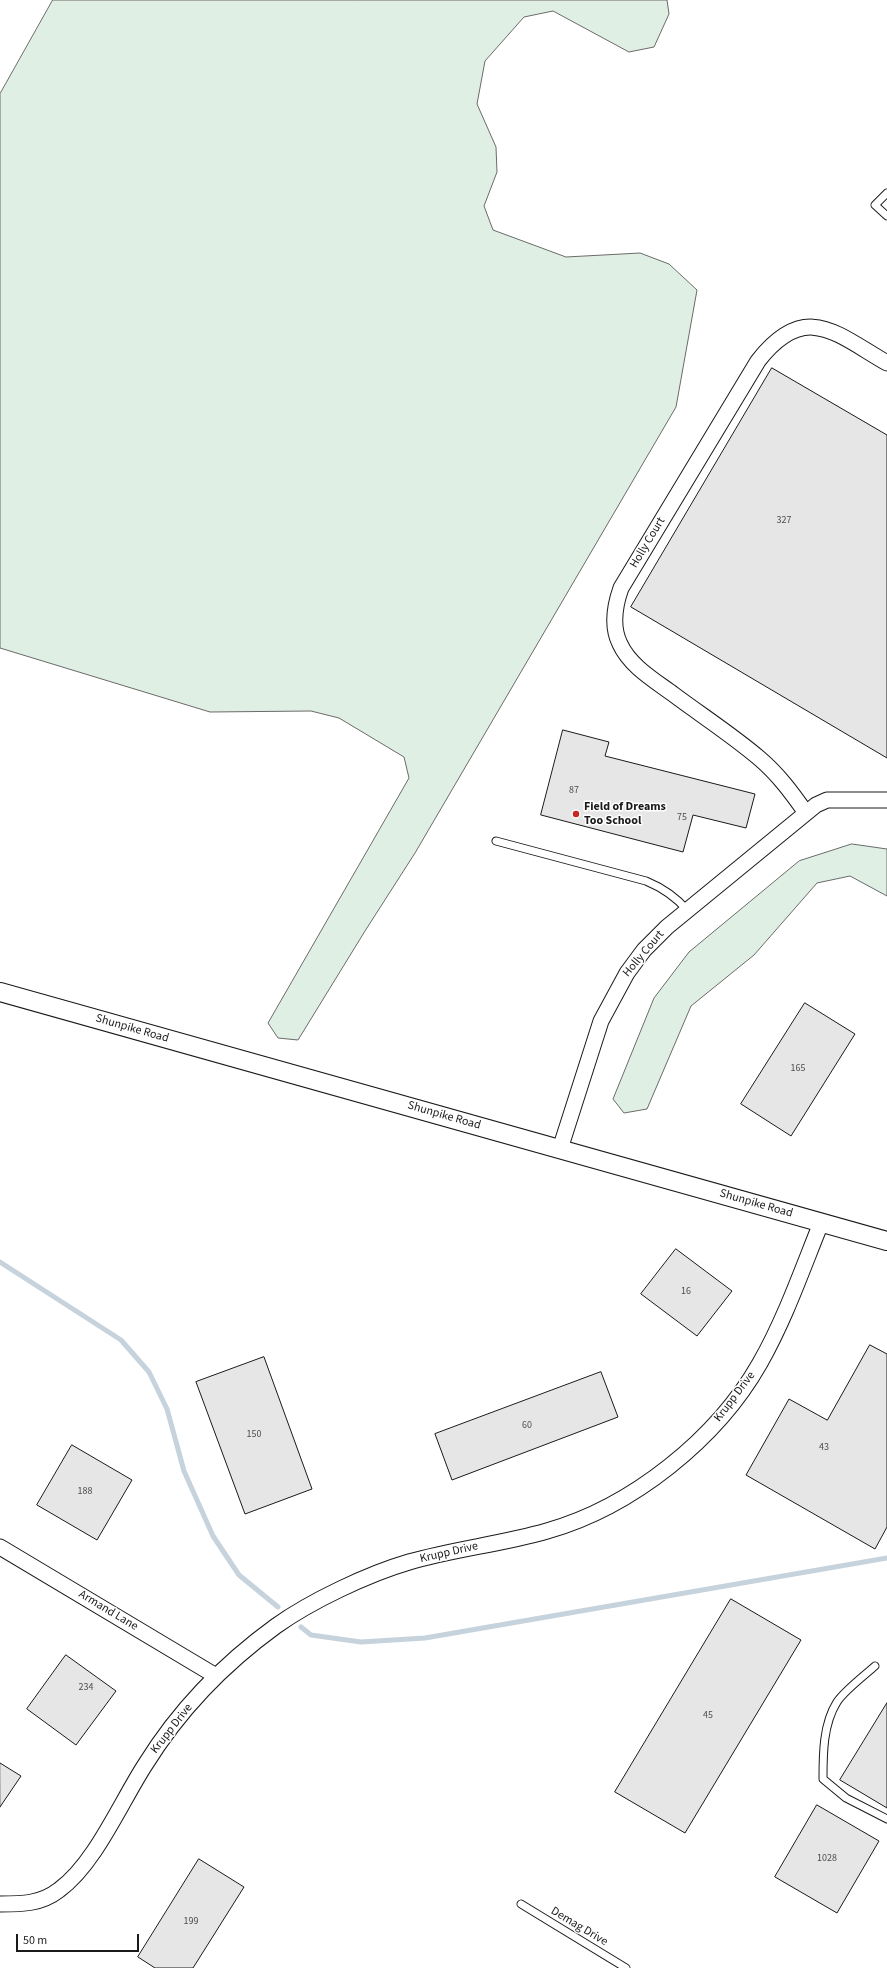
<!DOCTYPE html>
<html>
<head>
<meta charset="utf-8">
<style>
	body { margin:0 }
	#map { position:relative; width:887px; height:1968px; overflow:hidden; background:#fff; font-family:"Source Sans 3",sans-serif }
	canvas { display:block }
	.scale { position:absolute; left:16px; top:1934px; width:123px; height:18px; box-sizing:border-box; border:2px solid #1a1a1a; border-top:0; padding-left:5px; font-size:12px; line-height:14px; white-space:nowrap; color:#1a1a1a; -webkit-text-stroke:3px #fff; paint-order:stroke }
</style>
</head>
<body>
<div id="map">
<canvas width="887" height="1968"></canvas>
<div class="scale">50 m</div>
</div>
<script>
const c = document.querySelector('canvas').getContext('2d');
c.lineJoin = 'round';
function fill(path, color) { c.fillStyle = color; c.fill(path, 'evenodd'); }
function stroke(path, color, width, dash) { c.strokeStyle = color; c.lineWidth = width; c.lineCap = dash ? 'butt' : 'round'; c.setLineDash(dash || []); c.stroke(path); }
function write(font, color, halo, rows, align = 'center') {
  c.font = font + ' "Source Sans 3",sans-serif'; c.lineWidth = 3; c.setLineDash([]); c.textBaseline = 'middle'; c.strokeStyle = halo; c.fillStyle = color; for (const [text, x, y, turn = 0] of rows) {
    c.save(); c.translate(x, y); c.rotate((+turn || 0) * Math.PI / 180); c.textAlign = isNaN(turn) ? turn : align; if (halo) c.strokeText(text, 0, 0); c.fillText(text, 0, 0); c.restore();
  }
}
const green = new Path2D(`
	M53,0H667L669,14L654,47L629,52L553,11L524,17L485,61L477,104L496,147L497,172L484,206L493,230L566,257L640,253L669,264L697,290L676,407L415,853L365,931L298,1040L278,1038L268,1023L409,778L404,757L339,718L311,711L210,712L0,648V94Z
	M852,844L887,849V896L850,876L817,883L754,955L691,1006L647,1109L624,1113L613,1099L654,998L689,952L799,861Z`);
const stream = new Path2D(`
	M0,1262L121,1340L149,1372L167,1409L184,1471L213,1536L239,1575L278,1607
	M301,1627L311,1635L361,1642L425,1638L887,1558`);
const building = new Path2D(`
	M772,368L887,435V758L631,607Z
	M563,730L609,742L605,756L755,794L746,828L693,815L683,852L541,815Z
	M805,1003L855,1034L791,1136L741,1104Z
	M676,1249L732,1291L697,1336L641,1294Z
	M870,1345L887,1354V1527L875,1549L746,1475L789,1399L827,1420Z
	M264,1357L312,1489L245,1514L196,1382Z
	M601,1372L618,1417L452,1480L435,1434Z
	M72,1445L132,1480L97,1540L37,1505Z
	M731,1599L801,1640L685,1833L615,1792Z
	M66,1655L116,1691L76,1745L27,1709Z
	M887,1703V1808L840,1780Z
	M0,1763L21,1776L0,1807Z
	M817,1805L879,1841L837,1913L775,1877Z
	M199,1859L244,1887L193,1968H155L138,1957Z`);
const service = new Path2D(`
	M887,193L875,205L887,216
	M496,841L646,881C663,888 675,896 687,910
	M875,1666C865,1675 844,1691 837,1702C823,1724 823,1754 823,1779L846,1798L887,1819
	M521,1904L626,1968`);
const minor = new Path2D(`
	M806,813C792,793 778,774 759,758C732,735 701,715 673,694C654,680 630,666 620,644C611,626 615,605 621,588L758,361C805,301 835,333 887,363
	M560,1149L601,1021L627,973L644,950L667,927L816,805L827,800H887
	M0,1547L216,1676
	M0,1904C22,1904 41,1904 59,1890C95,1864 121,1802 145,1765C179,1710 225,1663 276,1626C311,1601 368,1574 409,1562C454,1549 502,1544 547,1531C632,1507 717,1439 760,1363C785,1319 802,1270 821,1223`);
const tertiary = new Path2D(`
	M0,992L887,1241`);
const markers = [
	[576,814,4,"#c62828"]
];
const numberNames = [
	["327",784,521],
	["87",574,791],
	["75",682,818],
	["165",798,1069],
	["16",686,1292],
	["60",527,1426],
	["150",254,1435],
	["43",824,1448],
	["188",85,1492],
	["234",86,1688],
	["45",708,1716],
	["1028",827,1859],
	["199",191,1922]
];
const streetNames = [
	["Holly Court",648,543,-59],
	["Holly Court",644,954,-50],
	["Shunpike Road",132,1029,16],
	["Shunpike Road",444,1116,16],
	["Shunpike Road",756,1204,16],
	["Krupp Drive",735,1397,-53],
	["Krupp Drive",449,1553,-13],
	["Armand Lane",108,1611,31],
	["Krupp Drive",172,1729,-52],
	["Demag Drive",579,1927,31]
];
const poiNames = [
	["Field of Dreams",584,807],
	["Too School",584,821]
];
fill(green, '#e0efe3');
stroke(green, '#6a6a6a', 1);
stroke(stream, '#c6d2dc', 5);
fill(building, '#e6e6e6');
stroke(building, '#1a1a1a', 1);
stroke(service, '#1a1a1a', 9);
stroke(minor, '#1a1a1a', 17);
stroke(tertiary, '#1a1a1a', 20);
stroke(service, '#fff', 7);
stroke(minor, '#fff', 15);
stroke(tertiary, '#fff', 18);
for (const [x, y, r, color] of markers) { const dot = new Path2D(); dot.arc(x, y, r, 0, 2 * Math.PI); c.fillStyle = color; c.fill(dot); stroke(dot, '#fff', 1.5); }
write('10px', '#4d4d4d', null, numberNames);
write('12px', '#1a1a1a', '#fff', streetNames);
write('bold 12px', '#1a1a1a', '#fff', poiNames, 'left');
</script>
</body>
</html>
